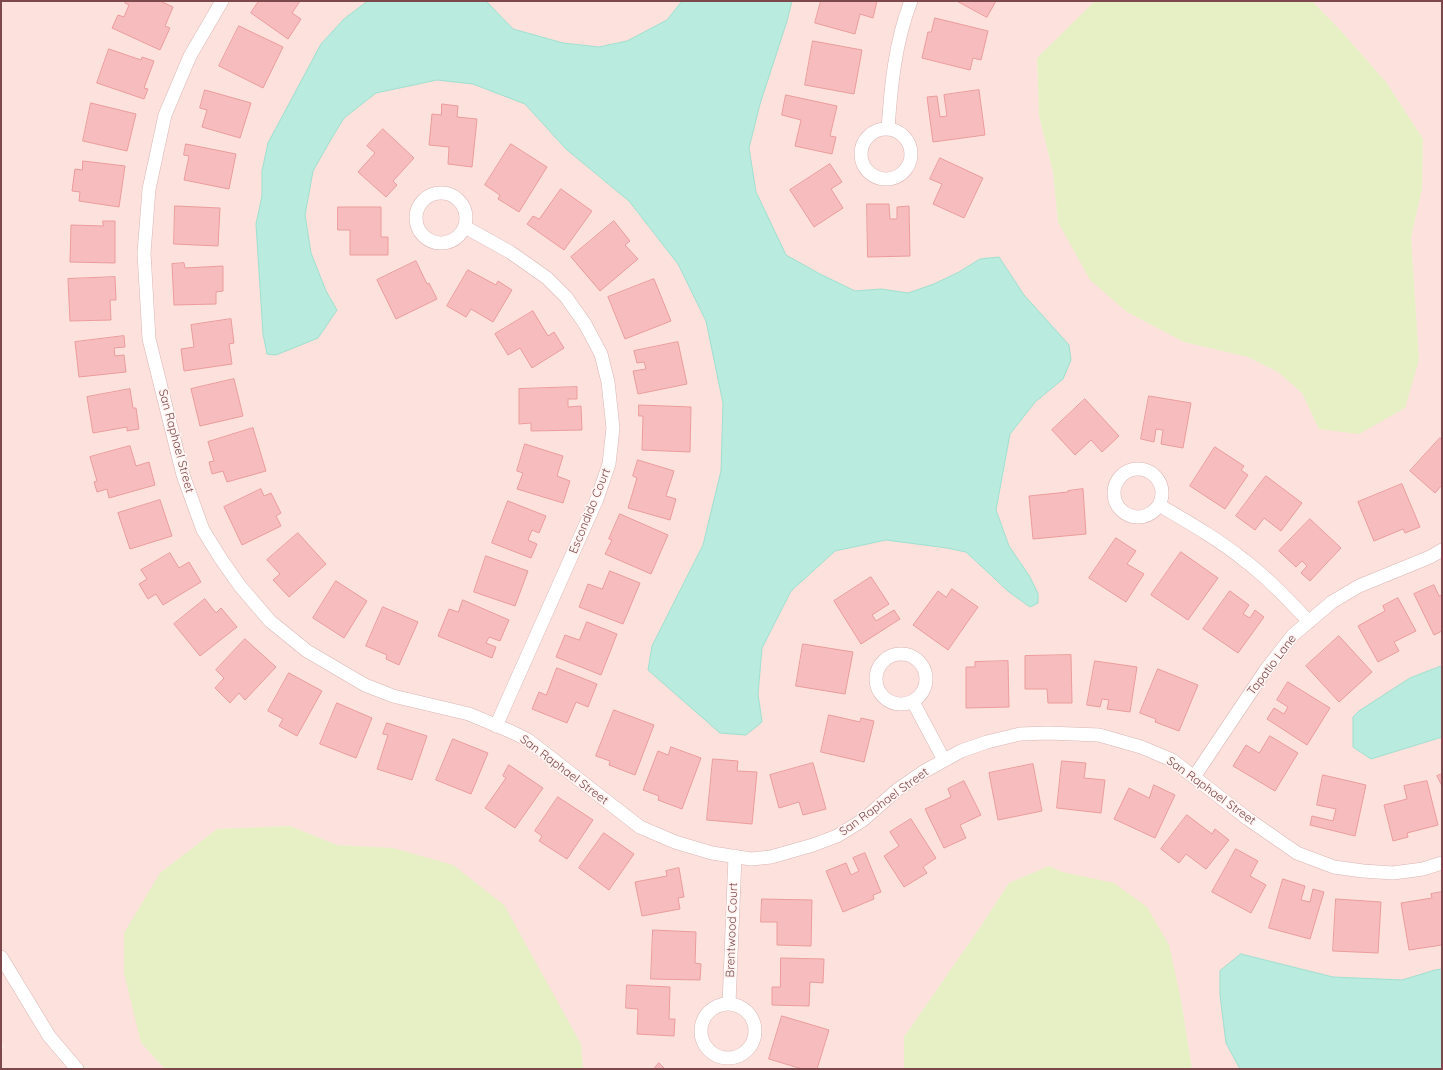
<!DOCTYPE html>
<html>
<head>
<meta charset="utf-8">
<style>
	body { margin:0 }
	#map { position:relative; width:1443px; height:1070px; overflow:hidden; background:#ffeee9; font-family:Quicksand,sans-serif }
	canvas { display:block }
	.frame { position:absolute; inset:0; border:2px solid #7d484b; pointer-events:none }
</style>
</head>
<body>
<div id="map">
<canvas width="1443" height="1070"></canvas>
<div class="frame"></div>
</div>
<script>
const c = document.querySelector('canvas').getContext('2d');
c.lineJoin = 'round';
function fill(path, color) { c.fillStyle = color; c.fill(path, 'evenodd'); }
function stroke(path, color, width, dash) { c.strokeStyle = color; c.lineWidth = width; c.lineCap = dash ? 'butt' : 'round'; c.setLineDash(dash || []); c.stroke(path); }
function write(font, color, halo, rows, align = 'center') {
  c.font = font + ' Quicksand,sans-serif'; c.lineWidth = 3.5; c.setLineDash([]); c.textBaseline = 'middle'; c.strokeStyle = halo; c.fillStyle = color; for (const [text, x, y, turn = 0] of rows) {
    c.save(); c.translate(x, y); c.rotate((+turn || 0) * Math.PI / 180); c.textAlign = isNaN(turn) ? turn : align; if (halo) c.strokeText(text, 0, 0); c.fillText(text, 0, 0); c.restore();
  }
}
const residential = new Path2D(`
	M1,1H368L344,19L321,44L306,74L262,171V196L256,224L263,334L267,354L337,310L326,291L311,253L305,215L313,171L330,141L344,118L376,93L437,80L473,84L525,104L566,149L629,201L678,264L706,321L723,403L721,471L703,545L652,646L648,670L674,691L762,722L758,694L762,648L791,591L835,551L886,540L947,548L966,552L1009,592L1030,607L1038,594L1030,577L1009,546L996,510L1004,472L1010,434L1035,402L1063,379L1024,295L999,257L980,259L959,272L934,284L908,293L881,289L855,291L820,274L786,256L756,192L749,148L760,104L787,21L792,1H1095L1037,58L1039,116L1053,172L1058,222L1127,312L1184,342L1248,357L1278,372L1302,393L1319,429L1419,360L1411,237L1422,189L1423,139L1386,82L1342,32L1312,1H1442V666L1410,678L1353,747L1371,759L1442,737V969L1435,970L1402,980L1333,977L1241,954L1226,1043L1240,1069H1192L1181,1000L1062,872L1049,866L1009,883L981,926L904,1037V1069H583L581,1044L550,991L393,848L337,845L290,826L217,829L160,873L141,1043L165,1069H1V1051L4,1047L1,1042Z
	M486,1H682L667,20L627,41L599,47L563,43L513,29Z`);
const green = new Path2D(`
	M1095,1H1312L1342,32L1386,82L1423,139L1422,189L1411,237L1419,360L1405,408L1359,434L1319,429L1302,393L1278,372L1248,357L1184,342L1127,312L1090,280L1058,222L1053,172L1039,116L1037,58Z
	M290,826L337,845L393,848L453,865L504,905L581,1044L583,1069H165L141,1043L124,973V933L160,873L217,829Z
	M1049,866L1062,872L1114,883L1147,907L1169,945L1181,1000L1192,1069H904V1037L981,926L1009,883Z`);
const water = new Path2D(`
	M368,1H486L513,29L563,43L599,47L627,41L667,20L682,1H792L787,21L760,104L749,148L756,192L786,255L820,274L855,291L881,289L908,293L934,284L959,272L980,259L999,257L1024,295L1069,345L1071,360L1063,379L1035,402L1010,434L996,510L1009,546L1030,577L1038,594V603L1030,607L1009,592L966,552L947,548L886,540L835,551L791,591L762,648L758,694L762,722L746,735L720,733L648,670L652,646L703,545L721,471L723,403L706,321L678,264L629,201L566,149L525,104L473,84L437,80L376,93L344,118L330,141L313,171L305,215L311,253L326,291L337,310L318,338L276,355L267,354L263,334L256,224L262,196V171L268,143L321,44L344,19Z
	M1442,666V737L1371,759L1353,747V717L1359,711L1410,678Z
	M1241,954L1333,977L1402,980L1435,970L1442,969V1069H1240L1226,1043L1220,995V971Z`);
const building = new Path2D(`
	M126,1H160L173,7L165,26L170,28L160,50L112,28L118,15L124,17L129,5L125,3Z
	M259,1H300L292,13L301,19L288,39L251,13Z
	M821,1H877L873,18L860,14L855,34L815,23Z
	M957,1H996L987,17Z
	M935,18L988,31L981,60L973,58L970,70L922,58L928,32H931Z
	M239,26L283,47L263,88L219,66Z
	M813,41L862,50L854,94L805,85Z
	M109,49L141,60L142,57L154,61L144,88L148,89L144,99L97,83Z
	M205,90L251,103L240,138L202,127L207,110L200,108Z
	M979,90L985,135L933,142L927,97L937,96L940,117L947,116L944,95Z
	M786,95L837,106L830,136L836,137L832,154L795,146L801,120L782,115Z
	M91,103L136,114L127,151L83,141Z
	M442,104L458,106L457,117L477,119L472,167L448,164L449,147L429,145L432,114L441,115Z
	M383,129L414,158L393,181L397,185L386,197L358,172L375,153L367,146Z
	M186,144L236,154L229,189L184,180L189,156L184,155Z
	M511,144L547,167L519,212L498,199L500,195L485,185Z
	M940,158L983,178L964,218L933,204L942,184L930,179Z
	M83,161L125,166L119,207L79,201L80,192L72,191L75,169L82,170Z
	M830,164L842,182L831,189L843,208L814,227L790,190Z
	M561,189L592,211L564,250L527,224L533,216L539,219Z
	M867,204H889L890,219H897V207L909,206L910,256L868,257Z
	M175,206L220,208L218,246L174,244Z
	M338,207H381V237H388V255H350V230H338Z
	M103,221H115V263L70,262L71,225L103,226Z
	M614,221L630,241L625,245L638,259L600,291L571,257Z
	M416,261L427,284L429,283L437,299L396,319L377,280Z
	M184,263L185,268L223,266V291L216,292V304L174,305L172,264Z
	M468,270L496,285L498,281L512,290L493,322L471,309L466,317L447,306Z
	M115,277L116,300H110L111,320L70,321L68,279Z
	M654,279L671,321L625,339L608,297Z
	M533,311L548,336L554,332L564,348L532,368L520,348L508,355L495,334Z
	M231,319L234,343L229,344L232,364L184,371L181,349L194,347L191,325Z
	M124,336L125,347L114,348L115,356L124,355L126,372L79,377L75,342Z
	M678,342L687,384L638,394L633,371L646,369L644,362L637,363L634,351Z
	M234,379L243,416L200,426L191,389Z
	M577,387V399H568V407L581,406L582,430L531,431V423L519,424V389Z
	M130,389L133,408H136L139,429L127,431V427L93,433L87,397Z
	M1149,396L1191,403L1183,448L1161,444L1163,430L1156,429L1154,442L1141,439Z
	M1085,399L1119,436L1102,452L1091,440L1075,455L1052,430Z
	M639,405L691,407L690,452L642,450L643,416H639Z
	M253,428L266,471L227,482L223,471L212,474L209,462L214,461L208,442Z
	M1440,438L1442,440V485L1435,493L1410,471Z
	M525,444L563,456L557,476L570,481L563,503L517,489L523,473L517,471Z
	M130,446L136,466L149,462L155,485L109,498L107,489L97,492L94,482L97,481L90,457Z
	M1215,447L1244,466L1241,470L1248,475L1225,509L1190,486Z
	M638,460L674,471L666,496L676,499L670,520L628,508L637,478L633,476Z
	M1266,476L1302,503L1281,531L1264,518L1255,530L1236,516Z
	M1402,484L1420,527L1405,533L1403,529L1374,541L1358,502Z
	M261,489L264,496L271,493L281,513L276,516L281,526L242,545L224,507Z
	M1083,489L1086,534L1033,539L1029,496L1068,492V491Z
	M160,500L172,536L130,549L118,513Z
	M508,501L546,516L539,533L532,530L528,540L537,544L531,558L492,543Z
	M620,514L668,535L651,574L605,554L612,540L609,539Z
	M1310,519L1341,548L1310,581L1301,573L1307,566L1302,561L1296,567L1279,551Z
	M298,533L326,564L289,597L273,580L280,574L267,560Z
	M1116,538L1136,551L1127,564L1144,574L1126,602L1089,578Z
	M1181,552L1218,578L1188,620L1151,595Z
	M170,553L179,568L189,562L201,582L163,605L156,594L148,599L139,584L147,579L141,570Z
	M486,556L528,571L515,606L474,592Z
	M610,571L640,583L623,624L579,607L588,584L602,589Z
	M871,577L889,604L872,615L876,621L894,610L900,619L861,644L834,601Z
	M336,581L367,601L344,638L313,618Z
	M1434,585L1439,596L1442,595V631L1434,635L1414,594Z
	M952,589L978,607L948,650L913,625L938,591L946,597Z
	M1230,591L1249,605L1243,614L1250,618L1255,610L1264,617L1238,653L1203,629Z
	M1398,598L1416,631L1394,642L1399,651L1378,662L1358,626L1385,611L1383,606Z
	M205,599L216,613L221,608L237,627L200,656L174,624Z
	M463,600L509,620L500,641L489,637L486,643L496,647L492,658L438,636L449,609L458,612Z
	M383,607L418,622L399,665L386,659L387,655L366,646Z
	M587,622L617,634L601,675L556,657L565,635L579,640Z
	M1339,636L1372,672L1339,702L1306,666Z
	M245,639L276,667L245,700L239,693L230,703L215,688L224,678L216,670Z
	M803,644L853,652L845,694L796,686Z
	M1071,655L1072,703H1048L1047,689H1025V656Z
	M1008,661L1009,707L966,708V667H975V662Z
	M1095,661L1137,667L1130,712L1107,709L1109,700L1102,699L1100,707L1087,705Z
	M557,668L597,684L588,707L576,702L567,723L532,709L539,692L546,695Z
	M1158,669L1198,685L1179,731L1155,722L1156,719L1140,713Z
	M289,673L322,691L297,736L279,726L283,719L268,711Z
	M1288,682L1330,708L1307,745L1267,719L1274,708L1284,714L1288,707L1277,700Z
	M337,703L372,718L356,758L320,744Z
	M614,710L654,725L635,775L609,765L610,761L596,756Z
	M829,715L860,722L861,718L874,721L864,762L821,752Z
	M387,723L427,736L412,780L377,769L388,735L383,734Z
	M1270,736L1298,753L1275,791L1233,766L1246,745L1259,753Z
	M453,739L488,753L471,794L436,780Z
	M671,747L701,758L682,809L658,800L659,796L643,790L658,751L668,755Z
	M713,759L738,761L737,771L757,772L752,824L707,820Z
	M1062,761L1086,763L1084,778L1105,780L1101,813L1057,808Z
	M813,763L826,809L803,815L799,802L779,808L770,775Z
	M1033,764L1042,811L998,820L989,773Z
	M509,765L543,788L515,828L485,808L506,778L503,776Z
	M1442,774V786L1437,776Z
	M1323,775L1366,785L1355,836L1310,825L1312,816L1333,821L1336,809L1317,805Z
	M964,781L981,815L960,825L966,838L944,848L925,809L951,797L948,789Z
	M1427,781L1438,825L1407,833L1408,837L1393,841L1384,805L1407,799L1404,786Z
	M1154,785L1175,795L1155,838L1114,819L1129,788L1149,798Z
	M558,797L593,820L567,859L539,841L542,836L535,831Z
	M1187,815L1212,834L1215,829L1229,840L1206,869L1186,854L1179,863L1161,849Z
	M911,819L936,858L923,867L927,873L904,887L884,856L899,846L890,832Z
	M604,833L634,854L609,890L579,868Z
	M1236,849L1258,861L1250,876L1266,885L1251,913L1212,892Z
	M865,853L881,892L873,895L874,899L843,912L826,871L846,863L851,875L859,871L853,858Z
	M679,868L684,897L678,898L680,909L642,916L635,882L667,876L666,871Z
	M1283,879L1305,886L1301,900L1310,902L1313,889L1324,892L1310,939L1269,928Z
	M1442,892V945L1409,950L1401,903L1432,898L1431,894Z
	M762,899L812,900L811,946L777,945V922H761Z
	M1336,899L1381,902L1378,953L1333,951Z
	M653,930L696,932L695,963L701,964L700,980L651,979Z
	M781,958L824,959L823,983L810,982L809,1006L772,1005V987H780Z
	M627,985L670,987L669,1019H675L674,1036L637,1034L638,1009L626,1008Z
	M782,1016L829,1030L817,1069H802L769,1059Z
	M659,1063L665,1069H654Z`);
const minor = new Path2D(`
	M222,1L190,56L165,115L149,189L144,253L149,339L183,475L203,530L221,559L240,586L270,621L307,651L365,685L393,696L469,714L512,732L528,740L640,827L675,842L712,853L751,859L771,857L813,845L837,836L863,820L897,790L923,772L961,751L987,742L1020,734L1048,733L1099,735L1141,747L1172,760L1248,819L1297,853L1334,867L1363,871L1393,873L1423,869L1442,863
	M861 154a25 25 0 1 1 50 0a25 25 0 1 1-50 0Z
	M888,129C891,86 895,42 911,1
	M416 218a25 25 0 1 1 50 0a25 25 0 1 1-50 0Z
	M465,227L510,252L547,278L566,297L585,324L601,354L608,382L613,428L609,464L597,499L496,726
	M1114 493a24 24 0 1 1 48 0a24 24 0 1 1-48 0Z
	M1159,505C1188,522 1218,539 1244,560C1268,578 1289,600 1309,622
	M876 679a25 25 0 1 1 50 0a25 25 0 1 1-50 0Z
	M913,702L944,760
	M1194,777L1265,671L1293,635L1332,602L1359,586L1430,557L1442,550
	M1,957L49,1036L77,1069
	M729,1004L735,856
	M701 1031a27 27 0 1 1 54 0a27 27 0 1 1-54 0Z`);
const streetNames = [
	["San Raphael Street",176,441,75],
	["Escondido Court",590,511,-68],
	["Tapatio Lane",1272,665,-53],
	["San Raphael Street",564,770,37],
	["San Raphael Street",1211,791,36],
	["San Raphael Street",884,802,-36],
	["Brentwood Court",732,930,-88]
];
fill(residential, '#fce1dc');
fill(green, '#e7efc5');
fill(water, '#baebdf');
stroke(water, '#9fdfcf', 1);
fill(building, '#f7bdbe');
stroke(building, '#ec9c9d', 1);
stroke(minor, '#dab6b5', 14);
stroke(minor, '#fff', 13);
write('12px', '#7d484b', '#fff4f2', streetNames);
</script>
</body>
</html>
